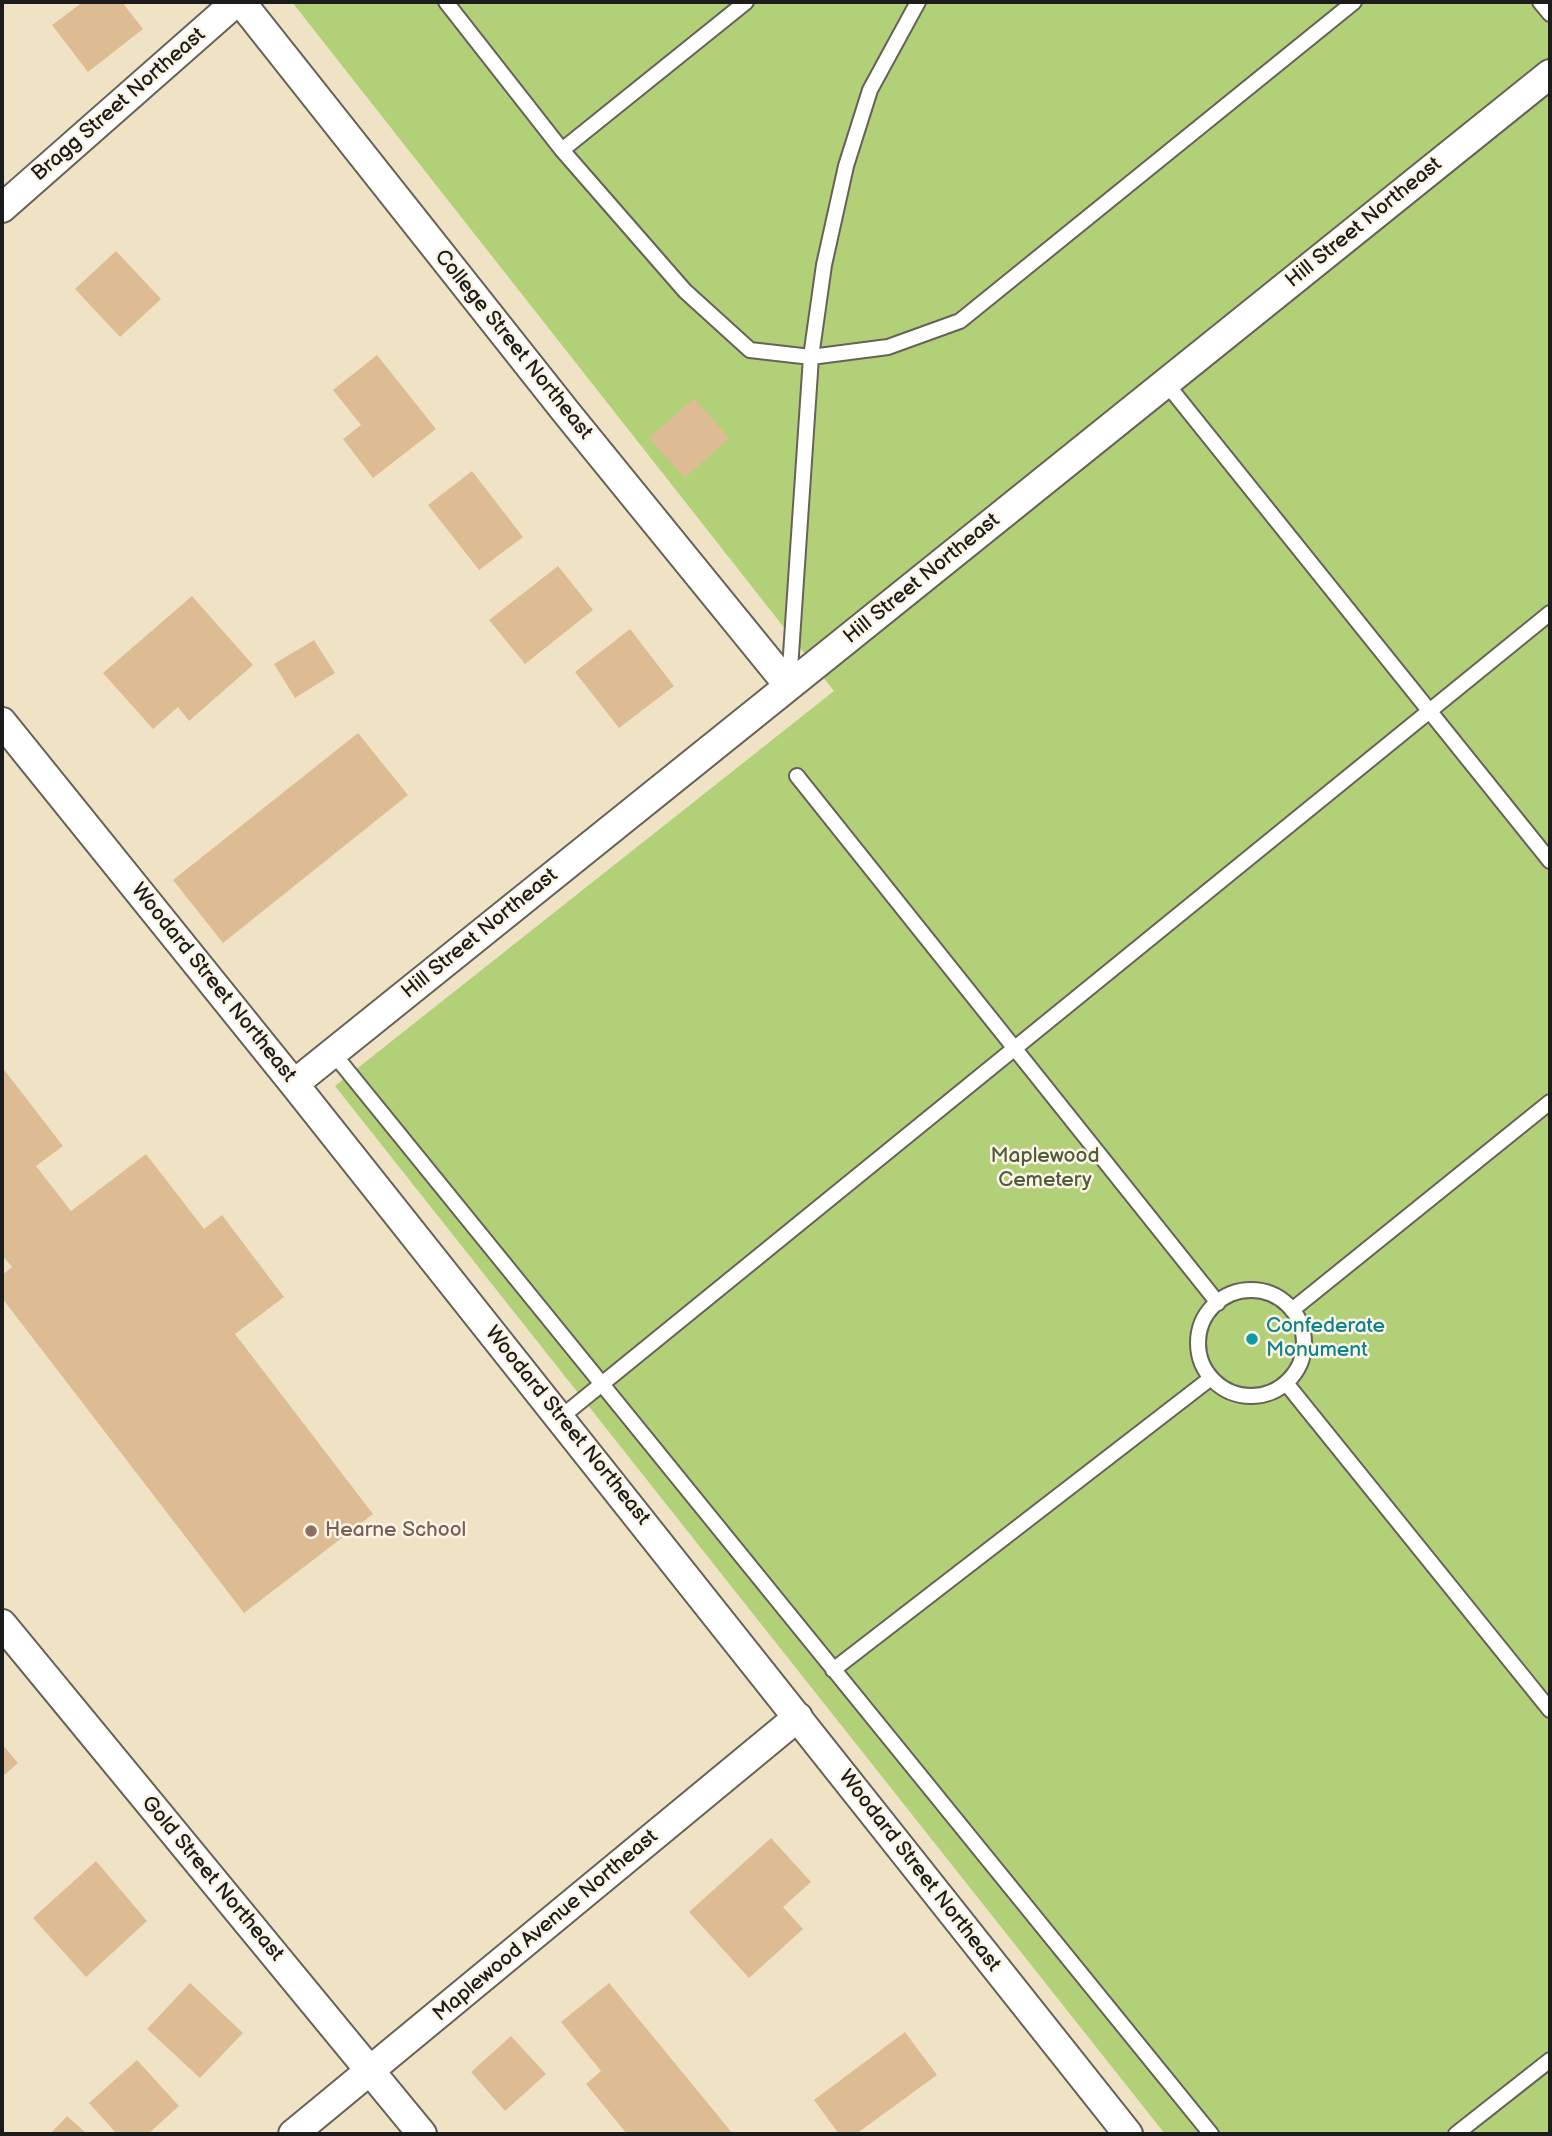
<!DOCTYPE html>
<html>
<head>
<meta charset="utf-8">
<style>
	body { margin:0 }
	#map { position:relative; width:1552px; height:2136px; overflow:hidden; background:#f0e3c5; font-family:"Balsamiq Sans",sans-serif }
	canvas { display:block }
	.frame { position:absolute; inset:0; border:4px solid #1c1c1c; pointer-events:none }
</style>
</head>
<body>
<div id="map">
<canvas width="1552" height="2136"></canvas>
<div class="frame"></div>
</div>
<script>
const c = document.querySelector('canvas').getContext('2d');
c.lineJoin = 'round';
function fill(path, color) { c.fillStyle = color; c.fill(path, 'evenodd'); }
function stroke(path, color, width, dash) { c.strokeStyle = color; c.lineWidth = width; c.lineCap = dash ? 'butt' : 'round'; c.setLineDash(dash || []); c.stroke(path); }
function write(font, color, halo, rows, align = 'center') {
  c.font = font + ' "Balsamiq Sans",sans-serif'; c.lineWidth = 5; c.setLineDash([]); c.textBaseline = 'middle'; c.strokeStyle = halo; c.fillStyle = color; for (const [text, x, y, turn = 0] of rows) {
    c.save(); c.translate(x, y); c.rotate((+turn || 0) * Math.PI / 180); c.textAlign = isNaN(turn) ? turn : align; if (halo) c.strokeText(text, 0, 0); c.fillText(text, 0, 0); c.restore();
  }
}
const green = new Path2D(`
	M292,2H1550V2134H1165L335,1086L834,691Z`);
const building = new Path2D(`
	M83,2H122L143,29L88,72L52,25Z
	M116,251L161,299L120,337L75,289Z
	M377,355L436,429L373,478L343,439L361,425L333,390Z
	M694,398L729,438L685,478L649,438Z
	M472,471L523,537L479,570L428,505Z
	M558,566L593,610L525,664L489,620Z
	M192,596L253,665L189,721L178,707L153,729L103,673Z
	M630,629L674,686L619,728L575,672Z
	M314,640L335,673L295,698L274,664Z
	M358,733L408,795L223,943L173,880Z
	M2,1067L63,1146L36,1166L71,1211L146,1154L204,1229L222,1215L284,1297L235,1334L373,1514L244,1613L2,1298V1275L12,1267L2,1255Z
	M2,1744L18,1763L2,1777Z
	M771,1838L811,1882L783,1907L803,1929L749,1978L689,1912Z
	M96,1861L147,1921L86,1977L33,1918Z
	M190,1983L243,2033L200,2078L147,2029Z
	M609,1983L733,2134H627L586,2084L601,2071L561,2022Z
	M905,2032L937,2075L856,2134H839L814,2100Z
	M511,2036L546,2074L505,2111L471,2072Z
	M137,2060L179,2106L148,2134H117L89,2103Z
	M67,2116L87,2134H50Z`);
const lane = new Path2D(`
	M446,2L562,150L685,291L750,350L811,357L888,347L960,321L1354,2
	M1540,2L1550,14
	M562,150L746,2
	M1166,383L1550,861
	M789,684L811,357L824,265L846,166L870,90L918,2
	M797,776L1218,1303
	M333,1053L1211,2134
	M1198 1343a53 53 0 1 1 106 0a53 53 0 1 1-106 0Z
	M1292,1310L1550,1102
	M1286,1383L1550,1710
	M560,1418L1550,613
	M833,1670L1211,1378
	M1456,2134L1550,2060`);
const street = new Path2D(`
	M241,2L566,412L789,686
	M2,208L236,2
	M2,722L294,1084L1128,2134
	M294,1084L1550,74
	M2,1624L422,2134
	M293,2134L798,1717`);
const markers = [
	[1252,1339,7,"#0f9aa8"],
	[311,1531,7,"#8d6e63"]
];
const streetNames = [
	["Bragg Street Northeast",119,105,-41],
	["Hill Street Northeast",1364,223,-39],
	["College Street Northeast",513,345,51],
	["Hill Street Northeast",922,579,-39],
	["Hill Street Northeast",480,934,-39],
	["Woodard Street Northeast",213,983,51],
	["Woodard Street Northeast",567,1426,51],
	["Woodard Street Northeast",919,1871,52],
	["Gold Street Northeast",212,1879,50],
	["Maplewood Avenue Northeast",546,1926,-40]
];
const parkNames = [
	["Maplewood",1045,1157],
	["Cemetery",1045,1181]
];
const cultureNames = [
	["Confederate",1266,1327],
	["Monument",1266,1351]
];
const educationNames = [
	["Hearne School",325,1531]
];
fill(green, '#b1d078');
fill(building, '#ddbc93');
stroke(lane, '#666257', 18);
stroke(street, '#666257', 32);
stroke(lane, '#fff', 14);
stroke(street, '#fff', 28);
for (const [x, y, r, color] of markers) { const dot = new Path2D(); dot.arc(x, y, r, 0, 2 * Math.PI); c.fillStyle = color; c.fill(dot); stroke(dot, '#fcf5e5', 2.5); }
write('21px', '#1c1c1c', '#fcf5e5', streetNames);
write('21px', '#505b3c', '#fcf5e5', parkNames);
write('21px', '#0d838f', '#fcf5e5', cultureNames, 'left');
write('21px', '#785e54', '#fcf5e5', educationNames, 'left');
</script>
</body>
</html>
